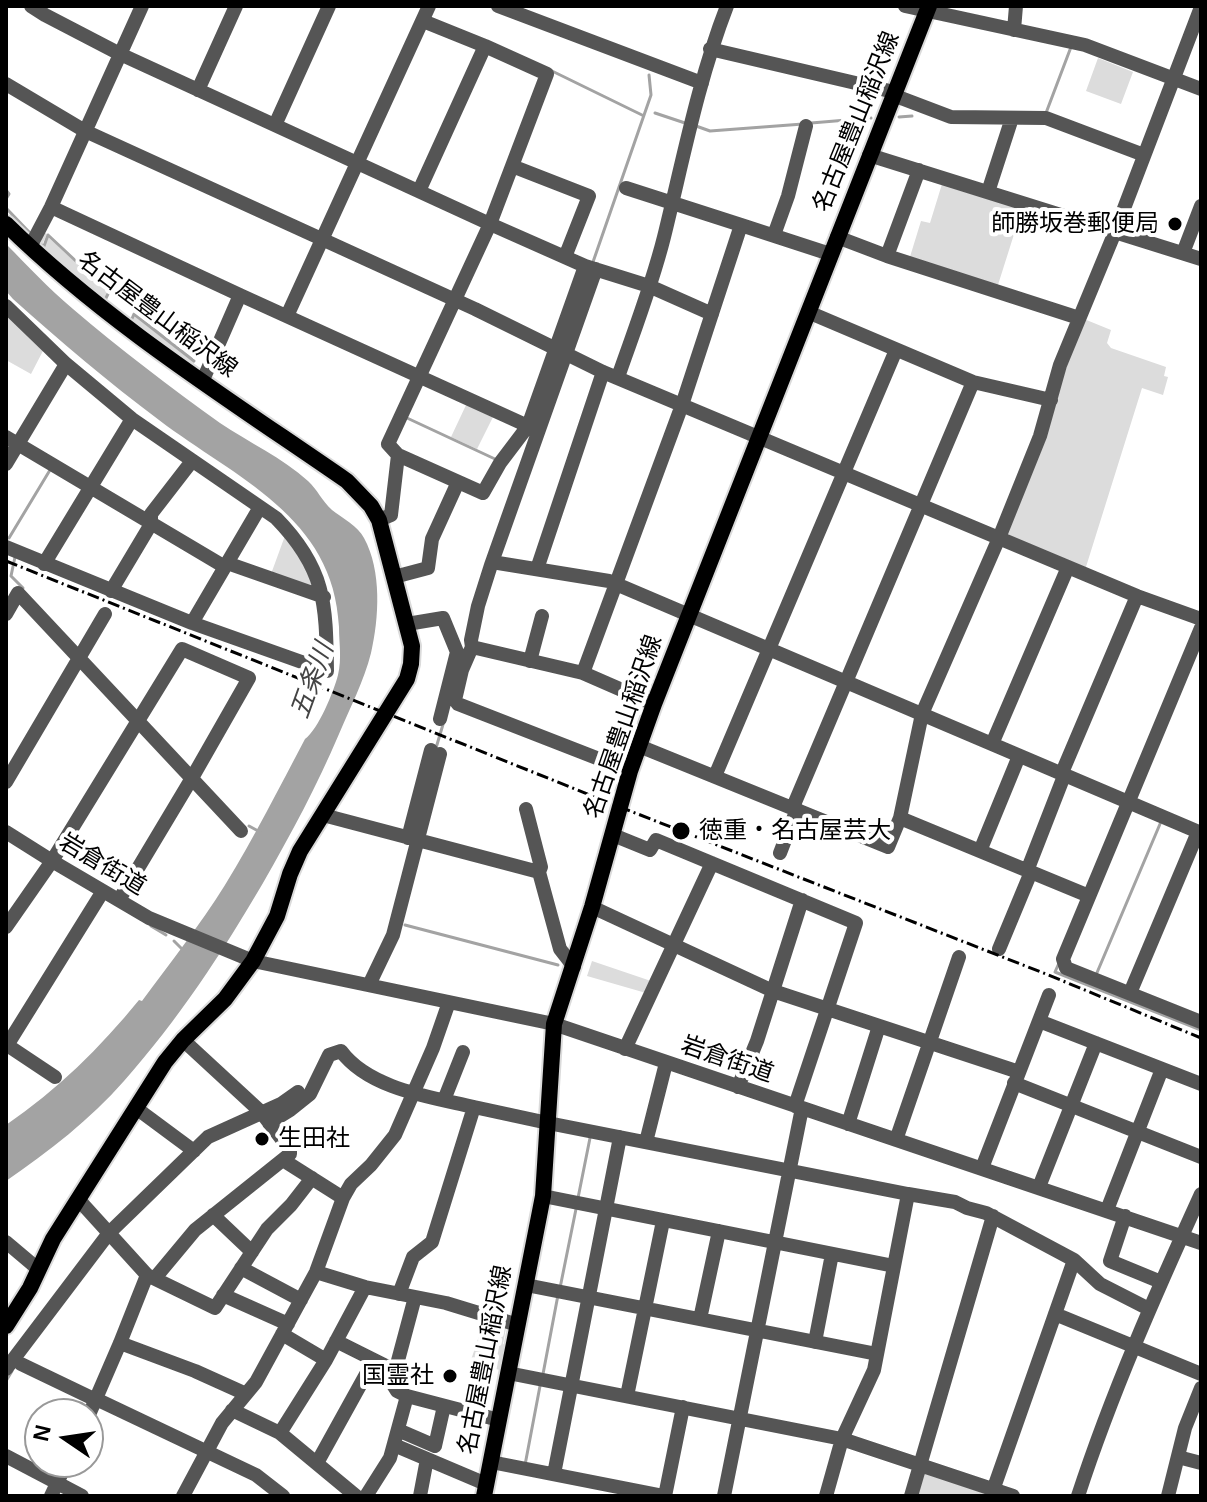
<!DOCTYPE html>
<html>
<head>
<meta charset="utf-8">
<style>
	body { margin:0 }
	#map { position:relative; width:1207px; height:1502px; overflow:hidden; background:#fff; font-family:Arial,sans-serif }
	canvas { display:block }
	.frame { position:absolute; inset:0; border:8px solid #000; pointer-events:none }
	.north { position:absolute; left:24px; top:1398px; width:80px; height:80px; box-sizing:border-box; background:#fff; border:2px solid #999; border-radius:50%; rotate:283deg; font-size:22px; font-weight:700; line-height:32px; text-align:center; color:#000 }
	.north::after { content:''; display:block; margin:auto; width:28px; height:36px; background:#000; clip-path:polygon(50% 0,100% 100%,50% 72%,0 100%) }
</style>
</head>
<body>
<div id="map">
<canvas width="1207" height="1502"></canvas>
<div class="frame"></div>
<div class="north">N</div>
</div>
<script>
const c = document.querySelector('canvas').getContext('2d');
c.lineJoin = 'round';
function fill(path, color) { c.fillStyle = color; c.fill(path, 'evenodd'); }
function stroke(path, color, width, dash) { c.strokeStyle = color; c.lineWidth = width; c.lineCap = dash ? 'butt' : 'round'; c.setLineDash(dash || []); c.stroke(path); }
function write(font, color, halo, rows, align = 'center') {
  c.font = font + ' Arial,"Noto Sans JP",sans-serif'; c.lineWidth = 8; c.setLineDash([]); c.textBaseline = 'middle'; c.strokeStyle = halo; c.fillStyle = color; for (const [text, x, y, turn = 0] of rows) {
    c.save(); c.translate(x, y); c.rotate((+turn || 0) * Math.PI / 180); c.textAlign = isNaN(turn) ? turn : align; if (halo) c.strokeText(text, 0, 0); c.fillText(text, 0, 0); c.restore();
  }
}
const green = new Path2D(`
	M1098,58L1133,72L1121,104L1086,91Z
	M942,184L1022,209L997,288L909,260L921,221L930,223Z
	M44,232L47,234L42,245L44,247L48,237L108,292L104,301L131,322L134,315L194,362V364L198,368L194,369L97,301L39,248Z
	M6,311L45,347L31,374L6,360Z
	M1084,319L1111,330L1107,343L1111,348L1166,367L1164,376L1168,377L1163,395L1142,388L1085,570L1005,535Z
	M467,403L494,415L477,449L451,437Z
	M286,533L319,591L271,574Z
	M592,961L651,981L646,993L587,976Z
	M484,1321L506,1328L503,1344L505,1345L500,1370L470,1363Z
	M922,1472L986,1493V1496H916Z`);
const water = new Path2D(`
	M6,244C28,266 49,289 73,309C120,349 170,387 220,423C248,442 283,458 308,481C317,489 322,501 332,510C342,518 358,526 364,538C382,571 379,618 371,653C364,681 350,708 339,734C317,786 291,834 263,883C222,953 178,1020 124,1081C90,1120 49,1151 6,1181V1125C57,1090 100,1048 139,1000L142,1001C170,963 200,925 225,885C254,838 279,788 305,739C318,730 334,691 338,675C342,658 339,644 339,627C334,516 235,478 159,420C108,382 60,341 13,299L6,291Z`);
const stream = new Path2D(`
	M552,71L642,115
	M655,113L685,123
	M1046,113L1071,47
	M899,117L912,116
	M811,123L871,118
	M696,126L710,131L803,124
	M6,190L9,194L6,199
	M6,208L31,234
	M42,245L44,246L48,235L109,292L105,300L106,302
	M593,262L651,95L649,75
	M128,318L131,321L134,314L194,361
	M407,418L495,459
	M9,538L50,470
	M15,557L11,576L23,588
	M436,748L444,721
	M249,826L260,832
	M405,925L558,965
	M151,926L166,935
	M174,941L182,949
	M1059,963L1055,972L1201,1030
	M1096,975L1160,824
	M578,1198L590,1138
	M560,1288L576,1209
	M543,1374L558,1295
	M6,1381L12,1371
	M525,1465L540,1386`);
const minor = new Path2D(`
	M31,6L45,15L120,54L490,224L585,266L649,286L712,314
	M498,6L702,83
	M905,6L1085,45L1201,89
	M1014,30L1016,6
	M710,49L894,92
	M6,84L85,131L475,309L603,372L1137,596L1201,619
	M198,90L236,6
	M893,95L951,117L1046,118L1144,155
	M275,125L329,6
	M869,155L1201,259
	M512,166L589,196L565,257
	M626,188L741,225
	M419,191L485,46
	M988,192L1012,118
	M51,207L240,295
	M774,235L788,196L806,126
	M837,237L887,256L1079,318
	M30,247L51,207L142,6
	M1183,253L1201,206
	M887,256L919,170
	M596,269L491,565L478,606L471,640L472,647L462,670L455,700L458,704L630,771
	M6,306L66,364L132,419L276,518C326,569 326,604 327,671L192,623L6,547
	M808,312L973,382L1051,400
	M287,316L429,6
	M618,377C634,331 652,285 664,237C683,160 698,81 727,6
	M203,380L240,295L528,426
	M6,437L225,567
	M398,455L483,493L500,463L528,426L585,266
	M6,464L66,364
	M379,520L391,515L398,455L388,444L490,224L547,74L485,46L423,21
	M492,562L609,581L1201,833
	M227,563L324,597
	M44,564L132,419
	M537,569L603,372
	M394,577L428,568L432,539L458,482
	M111,591L151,524V514L192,461
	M6,614L18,593L241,831
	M192,623L260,507
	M407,624L443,618L457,652L440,719
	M1201,628L1063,959L1066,968L1201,1022
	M472,647L583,673
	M530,661L542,616
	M654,704L583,673L682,405L741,225L830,254
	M992,744L1068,567
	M639,746L888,847L900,818L922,714L999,538L1040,436L1060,365L1115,232L1201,7
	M1061,775L1137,596
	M715,776L896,350
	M6,782L105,614
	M793,807L973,382
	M526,809L541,867L539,872
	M323,815L539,872L560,949L574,967
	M900,818L1089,896
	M6,832L52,861L149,918L253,961L554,1024L1201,1243
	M613,835L650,850L656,840L856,923L795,1106
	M408,838L431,750
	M980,851L1019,756
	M780,853L797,809
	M1027,871L1064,776
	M592,907L773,991L1019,1072
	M6,927L52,861L182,649L249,678L192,778L119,900
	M999,949L1031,872
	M369,985L393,935L440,754
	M1130,993L1198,832
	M1039,1021L1201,1084
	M7,1045L55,1077
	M6,1047L103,891
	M625,1049L712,863
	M1014,1083L1201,1157
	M738,1087L757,1041L802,900
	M444,1100L463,1052
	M136,1108L194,1151
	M269,1123L290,1110L310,1094L329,1055L341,1051C369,1089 431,1097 474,1107
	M848,1124L879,1026
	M896,1140L959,957
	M646,1142L666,1063
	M283,1160L343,1198
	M982,1168L1049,995
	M1039,1187L1096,1043
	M543,1196L894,1266
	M78,1199L147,1275L215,1308L267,1229L291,1205L312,1178
	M1107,1210L1162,1069
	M213,1215L252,1252
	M1125,1216L1110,1261L1161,1282
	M6,1242L38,1269
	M1074,1260L1100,1284L1149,1309
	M241,1268L301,1300
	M316,1272L365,1287L446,1303L518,1325
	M155,1278L195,1230L290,1154V1150L261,1112L183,1040
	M526,1285L877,1354
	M399,1294L413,1257L432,1242L474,1107L548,1123L908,1194
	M223,1295L288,1324
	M1055,1314L1201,1374
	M700,1319L719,1231
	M282,1334L326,1360
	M336,1341L396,1371
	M815,1342L832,1254
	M120,1343L195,1371L246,1394
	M21,1364L96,1400
	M6,1369L109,1233L208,1137L281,1104L298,1092
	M508,1373L842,1439L1013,1496
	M407,1396L397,1391L392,1383L415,1297
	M627,1396L663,1221
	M96,1399L256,1475L283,1496
	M232,1410L280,1433L356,1496
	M88,1417L120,1343L147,1275
	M398,1430L435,1446L444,1406
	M280,1433L326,1360L365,1287
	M394,1445L486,1484
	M6,1456L82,1496
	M1178,1457L1201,1463
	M491,1462L664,1496
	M317,1463L374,1360
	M554,1474L620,1137
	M51,1496L67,1462
	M183,1496L222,1423L256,1382L316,1272L343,1198L351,1184L371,1165L395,1135L433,1048L449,1002
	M366,1496L390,1458L407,1396L499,1420
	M420,1496L427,1459
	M665,1496L683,1407
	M724,1496L802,1108
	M826,1496L842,1439L874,1370L908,1194L955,1202L967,1208L986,1213L1074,1260L991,1496
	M911,1496L993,1216
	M1078,1496C1112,1392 1156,1293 1201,1194
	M1168,1496L1185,1428L1201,1388`);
const major = new Path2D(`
	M6,224C108,324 230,400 347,481L371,506L379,520L412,646L411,664L407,679L300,851L290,874L277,916L253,961L225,999L183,1040L165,1062L53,1239L30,1288L6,1326
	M484,1496L543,1196L554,1024L592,907L630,771L654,704L929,6`);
const rail = new Path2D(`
	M6,561L620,807L1046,974L1201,1038`);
const markers = [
	[1175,224,8,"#000"],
	[681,831,10,"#000"],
	[262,1139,8,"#000"],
	[450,1376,8,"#000"]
];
const streetNames = [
	["名古屋豊山稲沢線",857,122,-68],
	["名古屋豊山稲沢線",157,315,37],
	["名古屋豊山稲沢線",624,727,-71],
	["岩倉街道",102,865,31],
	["岩倉街道",727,1060,19],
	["名古屋豊山稲沢線",486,1360,-79]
];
const poiNames = [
	["師勝坂巻郵便局",1159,224],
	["徳重・名古屋芸大",699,831,"left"],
	["生田社",278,1139,"left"],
	["国霊社",434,1376]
];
const waterNames = [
	["五条川",313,681,-70]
];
fill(green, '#dcdcdc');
fill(water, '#a3a3a3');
stroke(stream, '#a3a3a3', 3);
stroke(major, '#dbdbdb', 20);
stroke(minor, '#555', 14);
stroke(major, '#000', 16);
stroke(rail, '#000', 3, [12, 4, 2, 4]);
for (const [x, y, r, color] of markers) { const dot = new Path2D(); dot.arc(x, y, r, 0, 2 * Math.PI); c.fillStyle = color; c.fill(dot); stroke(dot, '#fff', 3); }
write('24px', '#000', '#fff', streetNames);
write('24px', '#000', '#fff', poiNames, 'right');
write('italic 26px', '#444', '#fff', waterNames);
</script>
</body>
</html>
